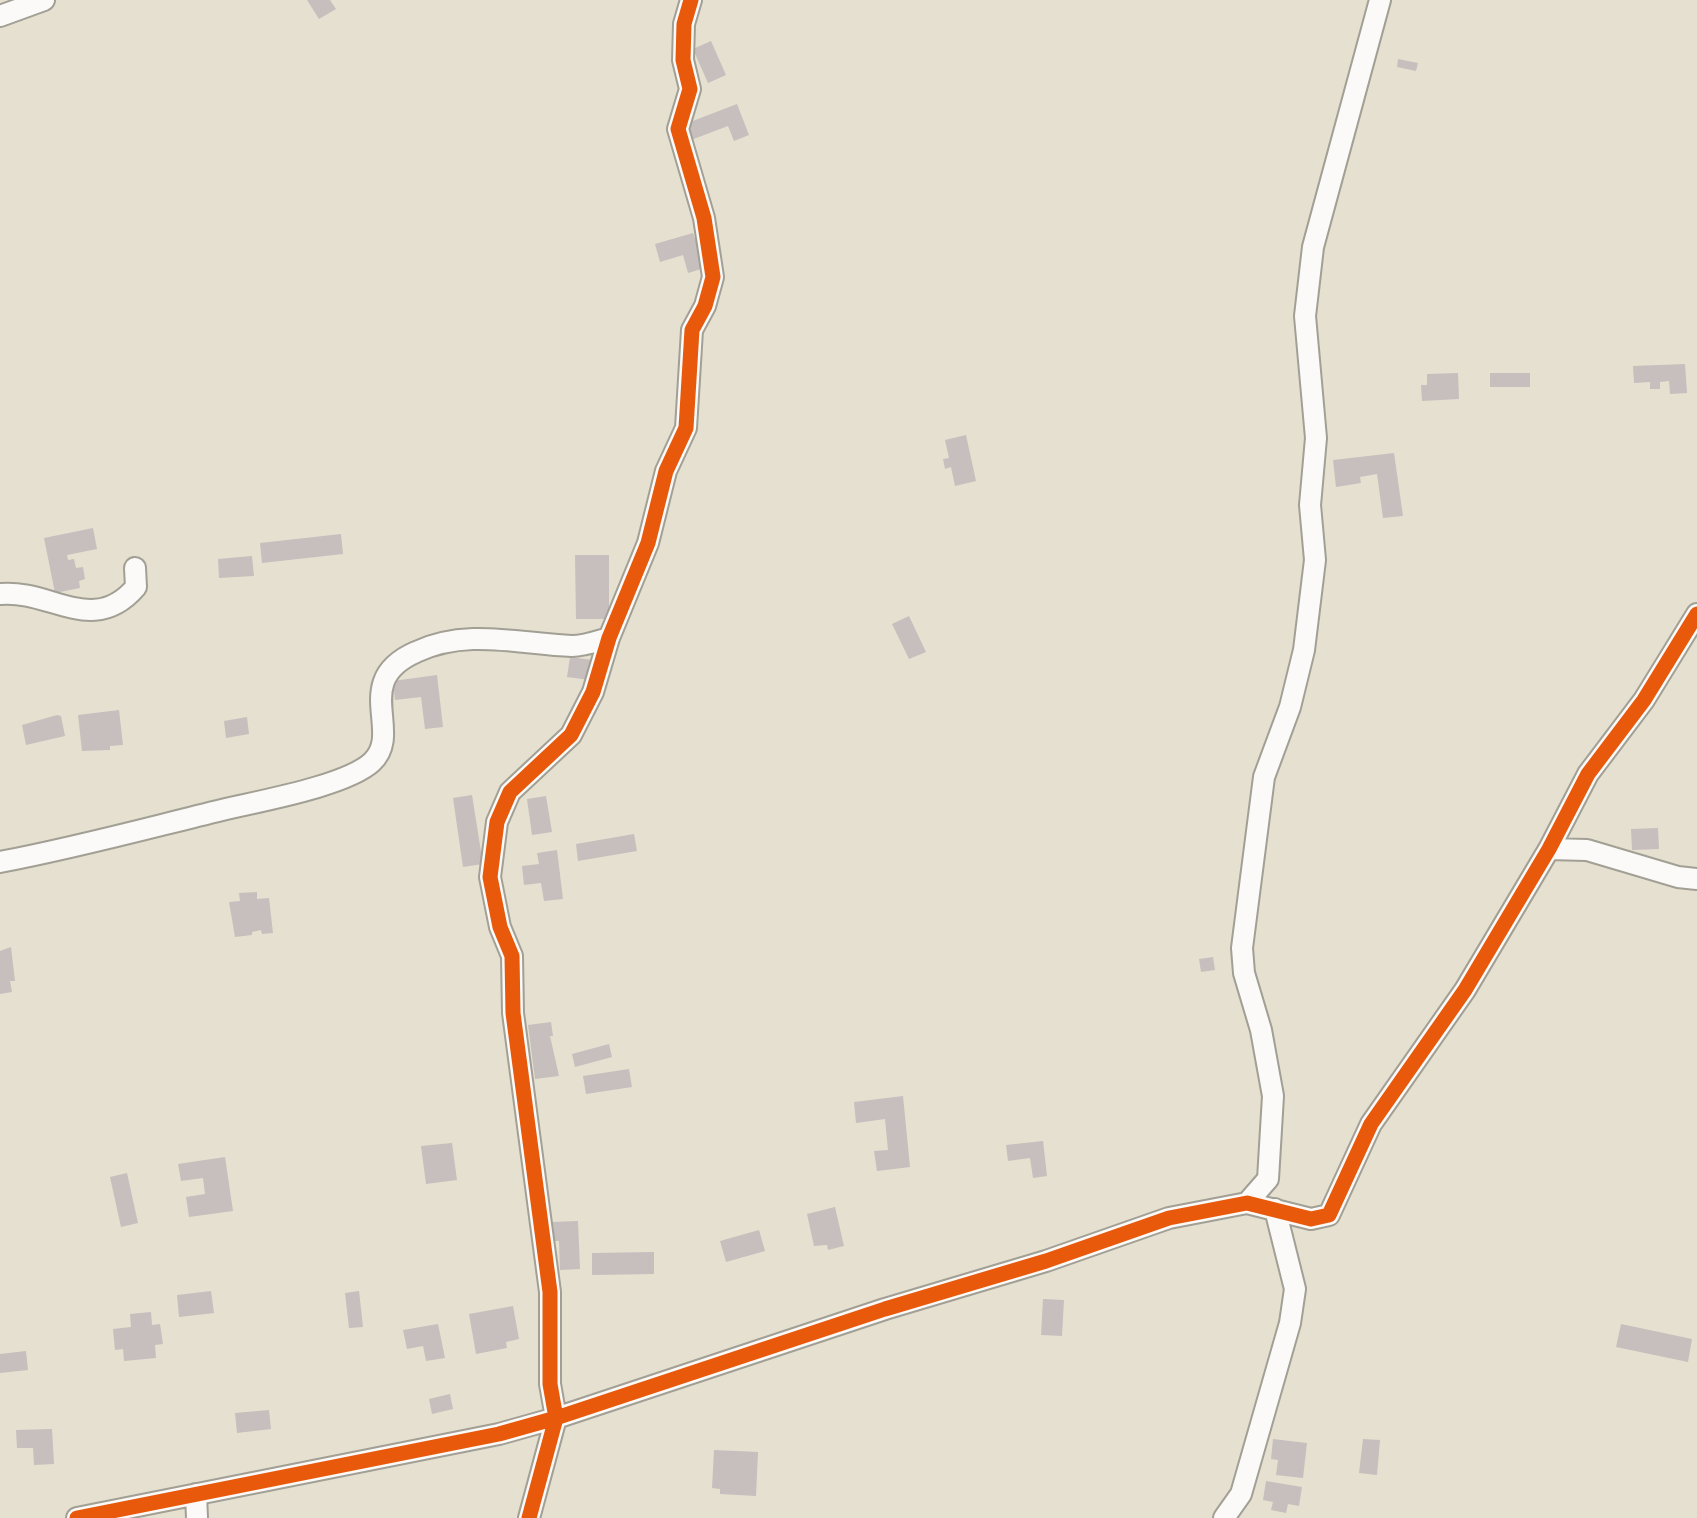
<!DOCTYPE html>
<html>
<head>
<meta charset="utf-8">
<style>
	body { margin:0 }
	canvas { display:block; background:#e5e0cf }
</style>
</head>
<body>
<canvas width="1697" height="1518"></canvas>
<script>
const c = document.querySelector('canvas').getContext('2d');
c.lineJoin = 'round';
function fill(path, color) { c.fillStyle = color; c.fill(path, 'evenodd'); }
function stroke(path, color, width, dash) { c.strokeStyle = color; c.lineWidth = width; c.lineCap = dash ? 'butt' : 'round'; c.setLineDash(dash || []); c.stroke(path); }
const building = new Path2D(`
	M307,0H330L336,9L319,19Z
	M711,41L726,75L708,83L693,49Z
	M1398,59L1418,63L1416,71L1397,67Z
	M737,104L749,135L734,141L728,126L691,140L685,124Z
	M693,233L705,268L688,273L683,255L660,262L655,244Z
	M1685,364L1687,393L1670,394L1669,381L1660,382V389H1650V382L1634,383L1633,366Z
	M1458,373L1459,399L1422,401L1421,385H1427V374Z
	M1490,373H1530V387H1490Z
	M966,435L976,481L955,486L951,467L945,469L943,459L949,458L945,440Z
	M1394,453L1403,516L1383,518L1377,474L1360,477L1361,483L1336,487L1333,460Z
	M93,528L97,549L67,555L68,560L74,559L76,568L83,567L85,579L79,581L80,588L55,593L44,538Z
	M341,534L343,554L262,563L260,543Z
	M575,555H609V619H576Z
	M252,556L254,576L219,578L218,559Z
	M909,616L926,652L909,659L892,624Z
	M570,657L593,660L590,680L567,677Z
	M437,675L443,727L425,729L421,697L395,700L393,681Z
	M119,710L123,745L110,746V750L82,751L78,715Z
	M57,715L61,716L65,736L26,745L22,725Z
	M247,717L249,734L226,738L224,721Z
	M472,795L483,864L463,867L453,798Z
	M546,796L552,832L532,835L527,799Z
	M1658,828L1659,849L1632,850L1631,829Z
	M634,834L637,851L578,861L576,844Z
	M557,850L563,899L544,901L541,883L524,885L522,866L539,864L537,853Z
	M257,892V899L269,898L273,933L262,934L261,930L252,932V935L235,937L229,902L240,901L239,893Z
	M11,947L15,981H10L12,992L0,994V951Z
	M1213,957L1215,970L1201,972L1199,959Z
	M551,1022L553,1036H550L559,1076L535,1079L528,1025Z
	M609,1044L612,1057L575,1067L572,1054Z
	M629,1069L632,1087L586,1094L583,1076Z
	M903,1096L910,1167L877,1171L874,1151L888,1150L885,1119L856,1123L854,1102Z
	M1043,1141L1047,1176L1033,1178L1030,1158L1008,1161L1006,1145Z
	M452,1143L457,1180L426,1184L421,1146Z
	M225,1157L233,1211L189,1217L186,1197L205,1194L203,1178L181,1181L178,1164Z
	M127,1173L138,1223L121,1227L110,1177Z
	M835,1207L844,1246L828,1250L827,1245L814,1246L807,1214Z
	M578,1221L580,1269L560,1270L559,1241H554L553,1222Z
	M759,1230L765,1251L726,1262L720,1241Z
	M654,1252V1274L592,1275V1253Z
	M211,1291L214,1313L179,1317L177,1295Z
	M359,1291L363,1327L349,1328L345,1293Z
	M1043,1299L1064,1300L1062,1336L1041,1335Z
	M513,1306L519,1339L506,1342L507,1348L476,1354L469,1314Z
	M151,1312L152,1325L160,1324L163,1344L155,1345L156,1358L124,1361L123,1349L115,1350L113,1329L131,1327L130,1314Z
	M438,1324L445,1358L426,1361L423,1346L407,1349L403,1330Z
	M1621,1324L1692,1339L1688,1362L1616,1347Z
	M26,1351L28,1370L0,1373V1354Z
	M450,1394L453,1409L432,1414L429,1399Z
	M269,1410L271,1429L237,1433L235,1413Z
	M52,1429L54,1464L34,1465L33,1448H17L16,1430Z
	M1273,1439L1307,1443L1303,1478L1276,1475L1278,1460L1271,1459Z
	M1363,1439L1380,1440L1377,1475L1359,1473Z
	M714,1450L758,1452L756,1496L720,1494V1489L712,1488Z
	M1266,1481L1302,1487L1299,1506L1288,1504L1286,1513L1271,1510L1273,1502L1263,1500Z`);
const minor = new Path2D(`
	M0,16L44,0
	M0,594C51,589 93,637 136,587L135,568
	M1549,849L1587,850L1678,877L1697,879
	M0,862C75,848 148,828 222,810C259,801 346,786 372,762C404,732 350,681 416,652C467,628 519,644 572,646C584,646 598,641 609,638
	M1247,1203L1268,1179L1273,1096L1261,1030L1244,973L1242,948L1264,777L1290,707L1304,650L1315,560L1310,505L1316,438L1305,316L1313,247L1380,0
	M196,1494L197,1518
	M77,1518L499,1434L556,1418L885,1309L1046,1261L1169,1218L1247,1203L1311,1219L1329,1215L1371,1124L1465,990L1549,849L1588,774L1644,700L1697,614
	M529,1518L556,1418L550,1384V1292L513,1013L512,956L500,927L490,877L497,822L510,792L571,735L593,692L609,638L648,543L666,471L686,428L692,330L705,306L713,277L704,218L678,129L690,89L683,60L684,24L691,0
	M1224,1518L1241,1494L1290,1323L1295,1289L1275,1209`);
const cycleway = new Path2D(`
	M77,1518L499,1434L556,1418L885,1309L1046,1261L1169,1218L1247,1203L1311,1219L1329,1215L1371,1124L1465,990L1549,849L1588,774L1644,700L1697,614
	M529,1518L556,1418L550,1384V1292L513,1013L512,956L500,927L490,877L497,822L510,792L571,735L593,692L609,638L648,543L666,471L686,428L692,330L705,306L713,277L704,218L678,129L690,89L683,60L684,24L691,0`);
fill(building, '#c7bebe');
stroke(minor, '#a29f95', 24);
stroke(minor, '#fbfaf8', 20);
stroke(cycleway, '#e8590c', 15);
</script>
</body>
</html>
